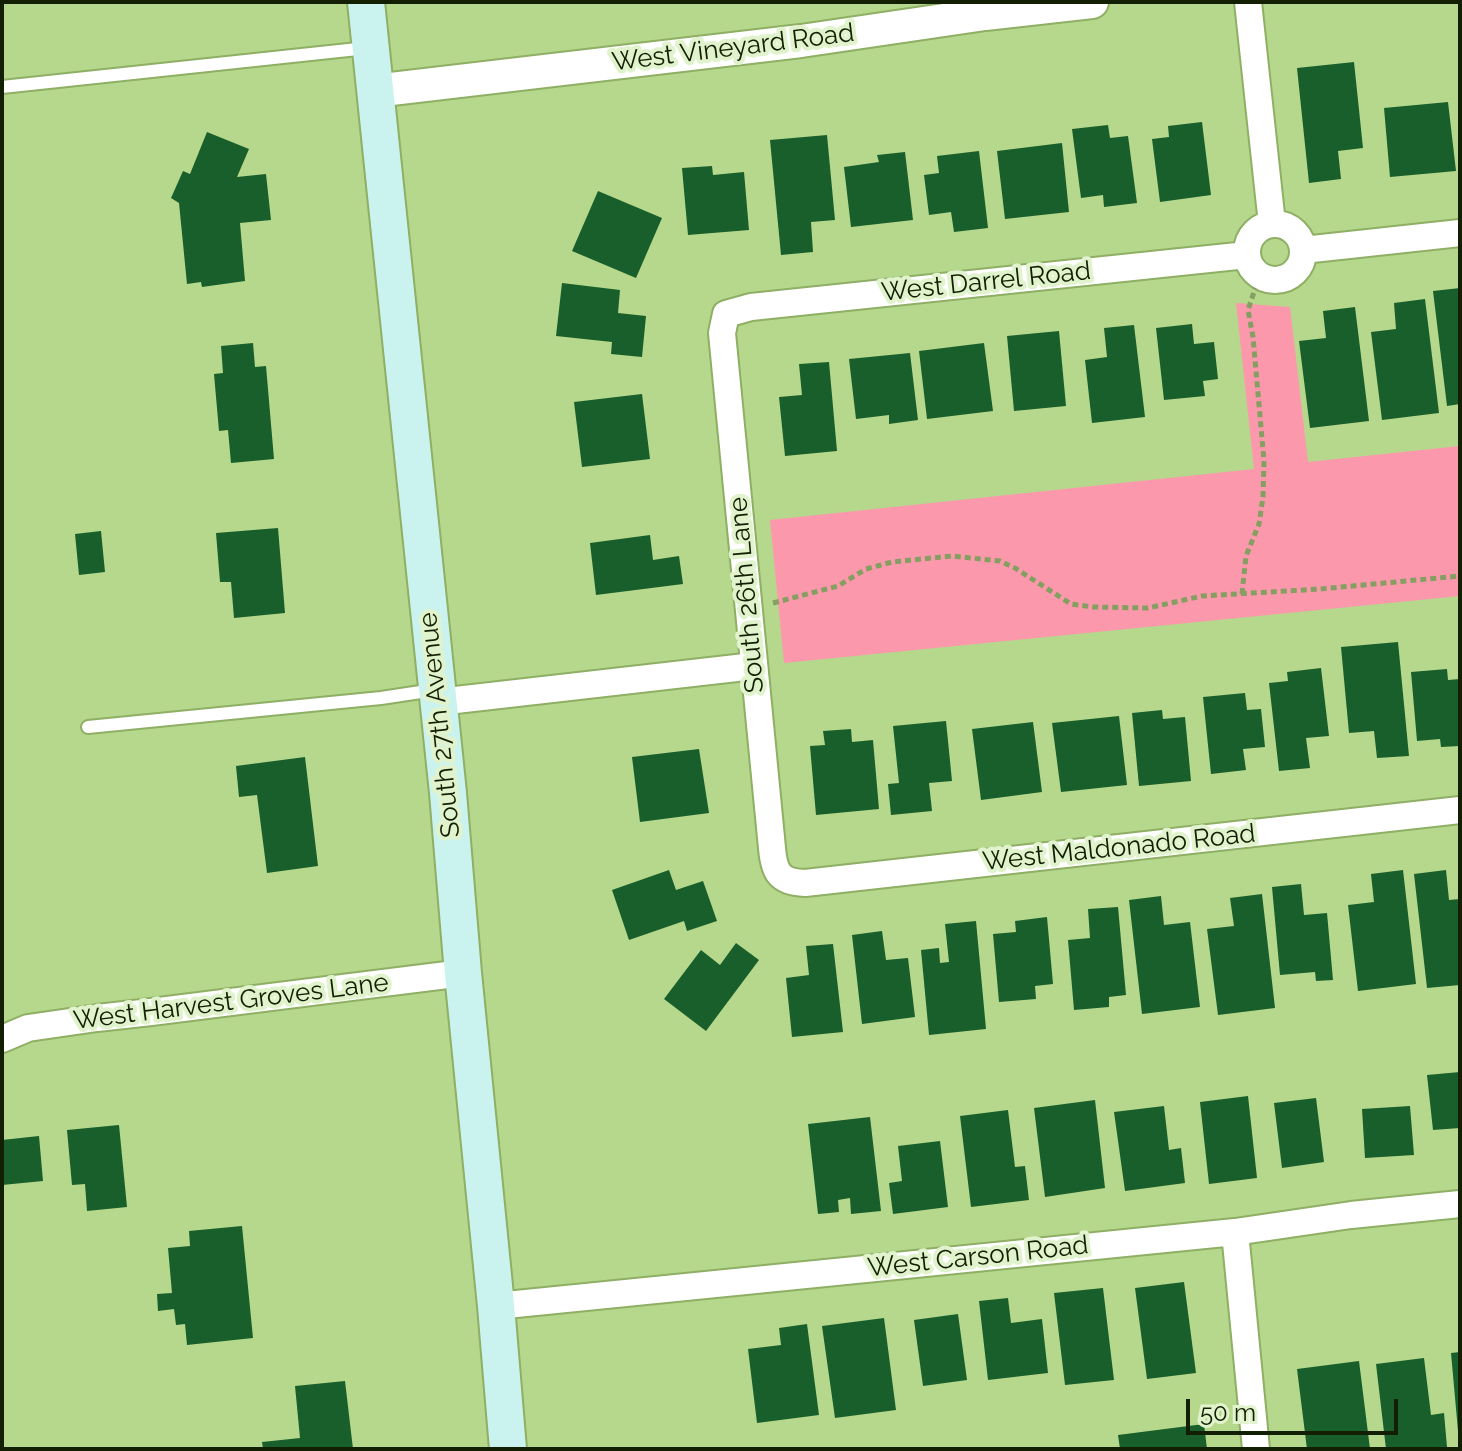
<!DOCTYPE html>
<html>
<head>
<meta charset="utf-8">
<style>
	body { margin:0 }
	#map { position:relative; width:1462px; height:1451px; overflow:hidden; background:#b6d88c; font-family:Raleway,sans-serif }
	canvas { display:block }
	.frame { position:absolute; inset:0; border:4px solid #131f02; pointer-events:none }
	.scale { position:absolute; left:1186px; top:1399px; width:212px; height:36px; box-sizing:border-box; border:4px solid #131f02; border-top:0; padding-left:10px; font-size:24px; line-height:28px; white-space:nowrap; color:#131f02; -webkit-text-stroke:6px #e1f3cd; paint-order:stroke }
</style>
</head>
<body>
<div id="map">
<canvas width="1462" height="1451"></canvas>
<div class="frame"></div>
<div class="scale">50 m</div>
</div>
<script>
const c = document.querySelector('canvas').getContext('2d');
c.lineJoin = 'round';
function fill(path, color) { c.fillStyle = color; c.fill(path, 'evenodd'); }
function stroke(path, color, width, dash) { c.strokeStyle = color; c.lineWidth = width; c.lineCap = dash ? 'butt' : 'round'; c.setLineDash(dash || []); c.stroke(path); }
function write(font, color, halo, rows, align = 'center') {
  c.font = font + ' Raleway,sans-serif'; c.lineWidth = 8; c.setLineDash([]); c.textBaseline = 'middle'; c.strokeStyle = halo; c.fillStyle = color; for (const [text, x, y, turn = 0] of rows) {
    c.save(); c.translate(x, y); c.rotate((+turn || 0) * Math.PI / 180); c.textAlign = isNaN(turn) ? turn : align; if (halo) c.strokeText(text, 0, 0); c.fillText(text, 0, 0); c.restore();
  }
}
const green = new Path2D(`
	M1236,303L1290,307L1308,462L1460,446V596L784,663L770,520L1254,469Z`);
const building = new Path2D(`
	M1354,62L1363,148L1338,151L1341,179L1309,183L1297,68Z
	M1448,102L1456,171L1390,177L1384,108Z
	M1202,122L1211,195L1160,202L1152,139L1169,137L1168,126Z
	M1108,125L1110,138L1128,136L1137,203L1104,207L1103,195L1081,198L1072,129Z
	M207,132L249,149L237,177L266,174L271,220L240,223L245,281L202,287L201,282L187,284L179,203L171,198L183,171L190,174Z
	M827,135L835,220L811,222L813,252L781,255L770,140Z
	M1062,143L1069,212L1005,219L997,151Z
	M979,151L988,228L954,232L951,212L929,215L924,175L939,173L937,156Z
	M905,152L913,220L851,227L844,167L879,162L877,155Z
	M712,166L713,175L744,172L749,230L688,235L682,168Z
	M598,191L662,218L636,278L572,251Z
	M562,283L620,290L618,313L646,316L642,357L611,354L612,342L556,336Z
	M1460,288V404L1447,406L1433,291Z
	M1425,299L1439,413L1382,420L1371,332L1396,329L1394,303Z
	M1355,307L1369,421L1310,428L1299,341L1326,338L1323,311Z
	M1192,324L1194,344L1214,342L1218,379L1203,381L1205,396L1164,400L1156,328Z
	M1134,325L1145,417L1092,423L1085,360L1107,357L1104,328Z
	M1059,331L1066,406L1014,411L1007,336Z
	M253,343L255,367L266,366L274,459L231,463L228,430L219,431L214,374L223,373L221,346Z
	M984,343L993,411L927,419L919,351Z
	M910,353L918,420L889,424V415L856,419L849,359Z
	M829,362L837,451L785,456L779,397L802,395L799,364Z
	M642,394L650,459L582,467L574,402Z
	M278,528L285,613L234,618L231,582H220L216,533Z
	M101,531L105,572L79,575L75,534Z
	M650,535L653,560L679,556L683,584L596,595L590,543Z
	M1398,642L1409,756L1377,758L1374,731L1349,733L1341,647Z
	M1321,668L1329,736L1306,738L1310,768L1279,771L1269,683L1288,681L1287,672Z
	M1447,669L1448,680L1460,679V746L1441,747L1440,739L1417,741L1411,672Z
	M1245,693L1247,710L1261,709L1265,747L1243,749L1246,770L1211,774L1203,697Z
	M1162,710L1163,719L1185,717L1191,781L1139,786L1132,713Z
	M1119,716L1127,785L1061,792L1052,723Z
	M946,721L952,781L929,783L932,811L891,815L888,784L899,783L893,726Z
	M1033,722L1042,792L981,800L972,729Z
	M851,729L852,742L873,740L879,809L816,815L810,746L825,745L823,731Z
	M699,749L709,813L640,822L632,757Z
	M305,757L318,866L267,873L257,795L239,797L236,766Z
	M669,870L676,890L703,881L717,921L687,931L684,921L629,940L612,890Z
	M1403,870L1416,984L1358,991L1348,905L1374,902L1371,874Z
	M1446,870L1449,900L1460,899V985L1427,988L1414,874Z
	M1301,884L1304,915L1327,913L1333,980L1316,981L1315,972L1280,975L1272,887Z
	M1262,894L1275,1008L1218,1015L1207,929L1234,926L1230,898Z
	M1161,896L1164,925L1190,922L1200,1007L1142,1014L1129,900Z
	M1118,907L1126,995L1109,997V1007L1074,1010L1068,940L1090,938L1088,909Z
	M1047,917L1053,984L1035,986L1036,999L999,1002L993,934L1016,932L1015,921Z
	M976,921L986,1029L929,1035L921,950L939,948L940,963L949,962L945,924Z
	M882,931L886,960L908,958L915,1017L862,1024L852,935Z
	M736,943L759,960L706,1031L664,999L701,950L720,965Z
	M833,944L843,1032L792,1037L786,978L809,975L806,946Z
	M1460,1072V1128L1433,1130L1427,1075Z
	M1248,1096L1257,1178L1209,1184L1200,1102Z
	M1316,1098L1324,1162L1282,1168L1274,1103Z
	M1095,1100L1105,1188L1045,1197L1034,1108Z
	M1164,1106L1169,1150L1181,1148L1185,1183L1125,1191L1114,1112Z
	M1410,1106L1414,1155L1365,1158L1362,1109Z
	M1008,1110L1015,1167L1025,1166L1029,1200L971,1207L960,1116Z
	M870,1117L881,1211L851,1214L850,1198L838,1200L839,1212L818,1214L808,1124Z
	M119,1125L127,1207L87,1211L85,1184L72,1185L67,1130Z
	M39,1136L43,1181L2,1185V1140Z
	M940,1141L948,1207L893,1214L889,1183L902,1181L898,1146Z
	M242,1226L253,1338L187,1345L185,1324L176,1325L174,1309L158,1311L157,1294L172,1293L168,1248L190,1246L189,1231Z
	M1184,1282L1196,1373L1147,1379L1135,1288Z
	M1103,1288L1114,1380L1065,1385L1054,1293Z
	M1008,1298L1011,1323L1042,1319L1048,1373L988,1380L979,1301Z
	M958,1314L967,1380L923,1386L914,1320Z
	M884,1318L896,1410L835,1418L822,1326Z
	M807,1324L819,1415L757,1423L748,1349L781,1345L779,1328Z
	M1460,1352V1431H1458L1451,1353Z
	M1424,1358L1431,1415L1444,1413L1447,1447L1430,1449H1386L1376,1364Z
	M1359,1361L1370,1449H1307L1297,1369Z
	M345,1381L353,1449H263L262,1442L300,1438L295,1386Z
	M1204,1424L1207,1449H1120L1118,1435Z`);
const path = new Path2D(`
	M1242,594L1246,556L1259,524L1263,497L1264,461L1253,337L1248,310L1259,277
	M773,603L838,586L866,569L892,562L952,556L1000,561L1015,568L1071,604L1093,607L1148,608L1202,596L1320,589L1460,576`);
const service = new Path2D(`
	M2,87L367,48
	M88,727L381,698L434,690`);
const minor = new Path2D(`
	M1248,2L1272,224
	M1247 252a28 28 0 1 1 56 0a28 28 0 1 1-56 0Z
	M1303,250L1460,233
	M1247,255L751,307L726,314L722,333L772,848C774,872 779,882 805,883L1460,810
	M438,702L754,666
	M2,1039L28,1028L97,1018L151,1012L463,973
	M1235,1232L1256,1449
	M496,1306L1235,1232L1351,1215L1460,1204`);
const tertiary = new Path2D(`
	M374,91L801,41L985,14L1092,2`);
const secondary = new Path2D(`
	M366,2L448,793L463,973L496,1306L508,1449`);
const streetNames = [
	["West Vineyard Road",733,48,-7],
	["West Darrel Road",986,282,-6],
	["South 26th Lane",747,595,-95],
	["South 27th Avenue",440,725,-96],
	["West Maldonado Road",1119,848,-6],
	["West Harvest Groves Lane",231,1002,-7],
	["West Carson Road",978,1257,-6]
];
fill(green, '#fc98ab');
fill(building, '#195f2b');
stroke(service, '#8eaf64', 16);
stroke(minor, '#8eaf64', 30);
stroke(tertiary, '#8eaf64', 36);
stroke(secondary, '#8eaf64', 40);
stroke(path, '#849f61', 5, [6, 4]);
stroke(service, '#fff', 12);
stroke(minor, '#fff', 26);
stroke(tertiary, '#fff', 32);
stroke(secondary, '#caf3f0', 36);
write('26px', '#131f02', '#e1f3cd', streetNames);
</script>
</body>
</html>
